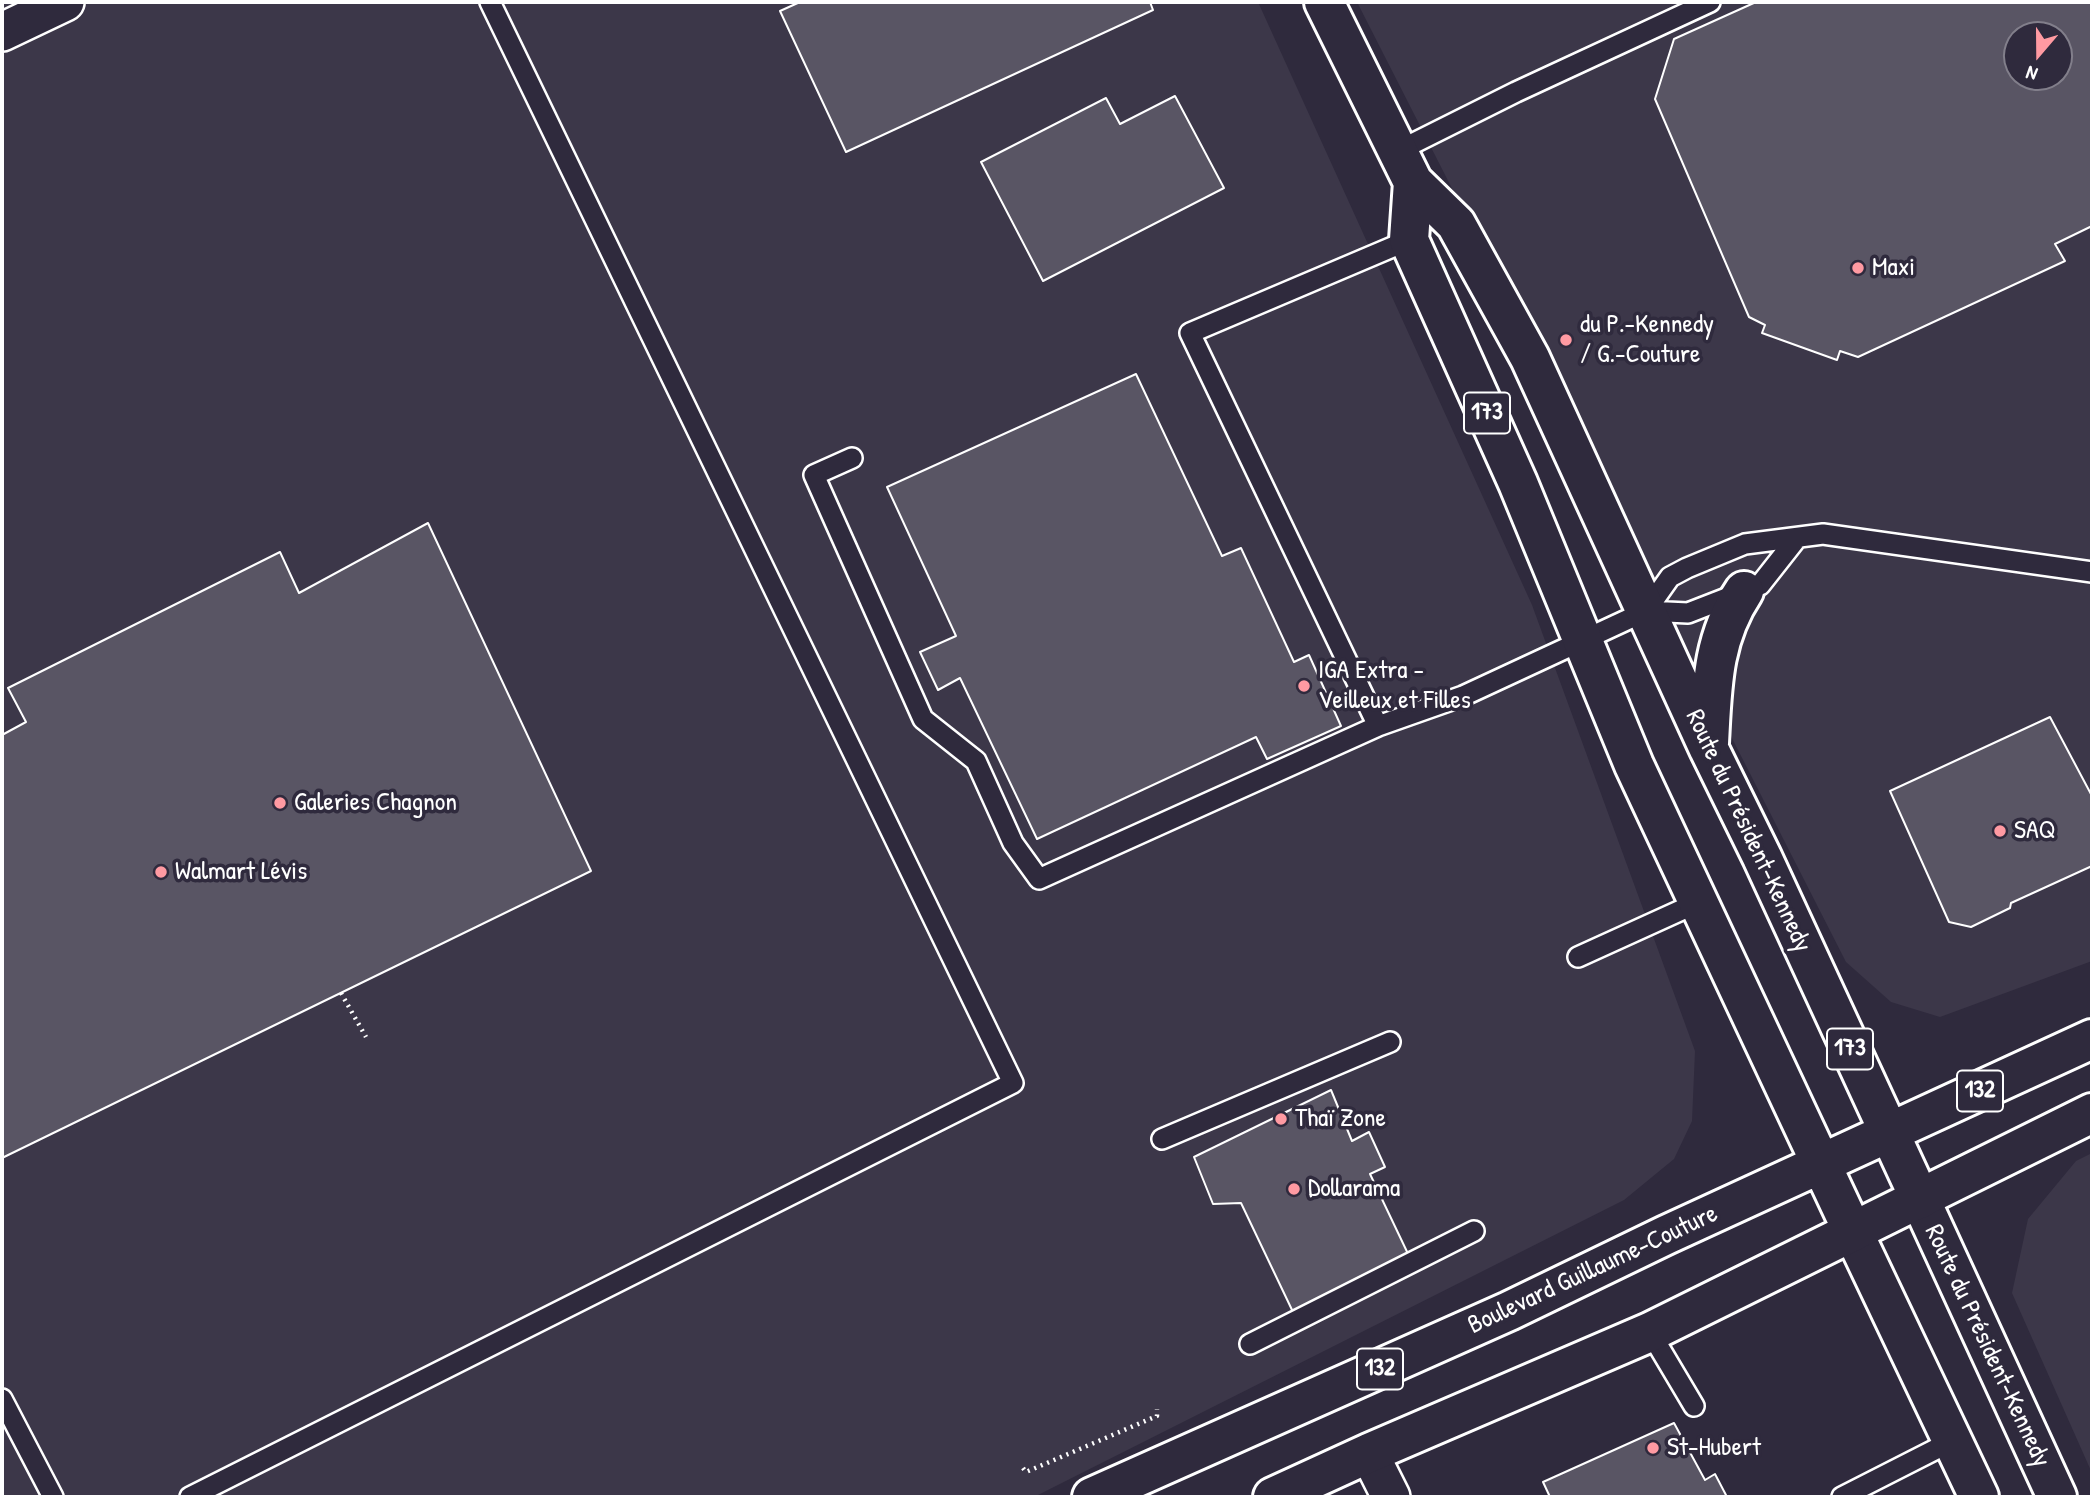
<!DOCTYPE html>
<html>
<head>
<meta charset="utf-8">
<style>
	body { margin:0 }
	#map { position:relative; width:2094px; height:1499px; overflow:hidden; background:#2f2a3d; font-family:"Patrick Hand",sans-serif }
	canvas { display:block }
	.frame { position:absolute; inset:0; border:4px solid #fff; pointer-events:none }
	.north { position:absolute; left:2003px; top:21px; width:70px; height:70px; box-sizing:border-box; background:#2f2a3d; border:2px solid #827f8b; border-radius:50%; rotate:200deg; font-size:19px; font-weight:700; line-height:28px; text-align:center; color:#fff }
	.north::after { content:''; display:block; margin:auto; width:24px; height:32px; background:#ff9aa2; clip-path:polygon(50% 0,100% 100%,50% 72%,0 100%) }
</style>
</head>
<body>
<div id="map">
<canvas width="2094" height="1499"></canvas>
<div class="frame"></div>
<div class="north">N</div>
</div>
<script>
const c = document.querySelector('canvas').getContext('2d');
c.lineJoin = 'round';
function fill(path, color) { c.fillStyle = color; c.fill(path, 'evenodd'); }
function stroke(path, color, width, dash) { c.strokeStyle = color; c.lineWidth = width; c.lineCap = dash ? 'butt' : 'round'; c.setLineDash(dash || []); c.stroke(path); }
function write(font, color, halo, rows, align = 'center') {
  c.font = font + ' "Patrick Hand",sans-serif'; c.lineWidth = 7; c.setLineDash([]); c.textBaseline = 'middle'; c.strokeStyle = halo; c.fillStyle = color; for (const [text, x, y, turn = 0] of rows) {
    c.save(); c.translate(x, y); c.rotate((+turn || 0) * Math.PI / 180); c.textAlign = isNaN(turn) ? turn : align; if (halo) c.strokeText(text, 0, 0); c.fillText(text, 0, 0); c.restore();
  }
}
const built = new Path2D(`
	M2,2H1258L1532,605L1695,1051L1692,1121L1674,1159L1624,1200L1034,1497H2Z
	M1357,2H2092V961L1940,1017L1891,1002L1846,962ZM2017,35H2059V77H2017Z
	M2092,1153V1473L2012,1293L2028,1219L2076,1161Z`);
const building = new Path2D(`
	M800,2H1150L1153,10L846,152L780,11Z
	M1756,2H2092V226L2055,244L2065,261L1858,357L1840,351L1837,360L1762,333L1765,325L1749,317L1655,99L1674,39ZM2017,35H2059V77H2017Z
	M1175,96L1224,188L1043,281L981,162L1106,98L1120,124Z
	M1136,374L1222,556L1241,548L1294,662L1309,655L1341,726L1267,759L1256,737L1037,839L960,678L938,690L920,652L956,636L887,487Z
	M428,523L591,871L2,1158V735L26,722L8,688L280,552L299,593Z
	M2050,717L2092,796V866L2011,903L2010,908L1971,927L1949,922L1890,791Z
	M1331,1090L1352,1141L1369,1132L1385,1167L1370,1174L1410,1258L1293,1312L1241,1203L1213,1204L1194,1157Z
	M1674,1423L1705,1480L1715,1474L1727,1497H1550L1543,1482Z`);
const path = new Path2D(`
	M341,993L366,1037
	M1023,1468L1026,1472L1157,1416V1409`);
const lane = new Path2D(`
	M1398,151L1516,92L1710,2
	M852,458L814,475L923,719L976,761L1013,843L1039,879L1378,726L1463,696L1646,611L1688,613L1760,585L1797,538
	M1646,611L1670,577L1687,568L1745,544L1823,534L2092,572
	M1378,726L1190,333L1409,240
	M1578,957L1699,902
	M1162,1139L1390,1042
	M1650,1332L1694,1406
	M1250,1344L1474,1231
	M2,1399L53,1497
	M190,1497L1013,1083L490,2
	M1842,1497L1952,1441`);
const street = new Path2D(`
	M2,32L65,2
	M1369,1453L1391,1497`);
const secondary = new Path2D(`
	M1920,1199L2057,1497
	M1853,1232L1979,1497`);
const primary = new Path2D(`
	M1324,2L1413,182L1456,224L1530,358L1709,749L1762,857L1920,1199
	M1413,182L1409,240L1518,483L1634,765L1853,1232
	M1709,743C1712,687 1712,639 1744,591
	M1092,1497L1509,1311L1666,1235L2092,1039
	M1273,1497L1369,1453L1650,1332L2092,1113`);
const markers = [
	[1858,268,7,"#ff9aa2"],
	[1566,340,7,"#ff9aa2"],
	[1304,686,7,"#ff9aa2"],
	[280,803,7,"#ff9aa2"],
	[2000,831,7,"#ff9aa2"],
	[161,872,7,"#ff9aa2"],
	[1281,1119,7,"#ff9aa2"],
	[1294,1189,7,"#ff9aa2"],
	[1653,1448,7,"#ff9aa2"]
];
const shields = [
	[1487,413,46],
	[1850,1049,46],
	[1980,1091,46],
	[1380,1369,46]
];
const shieldNames = [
	["173",1487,413],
	["173",1850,1049],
	["132",1980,1091],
	["132",1380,1369]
];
const poiNames = [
	["Maxi",1872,268],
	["du P.-Kennedy",1580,325],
	["/ G.-Couture",1580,355],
	["IGA Extra -",1318,671],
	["Veilleux et Filles",1318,701],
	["Galeries Chagnon",294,803],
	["SAQ",2014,831],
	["Walmart Lévis",175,872],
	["Thaï Zone",1295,1119],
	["Dollarama",1308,1189],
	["St-Hubert",1667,1448]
];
const streetNames = [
	["Route du Président-Kennedy",1748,831,65],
	["Boulevard Guillaume-Couture",1593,1270,-25],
	["Route du Président-Kennedy",1987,1346,65]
];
fill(built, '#3c3749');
fill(building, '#595564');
stroke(building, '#fff', 2);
stroke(lane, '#fff', 24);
stroke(street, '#fff', 42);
stroke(secondary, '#fff', 44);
stroke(primary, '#fff', 44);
stroke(path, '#fff', 4.5, [2, 5]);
stroke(lane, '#2f2a3d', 19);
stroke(street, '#2f2a3d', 37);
stroke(secondary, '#2f2a3d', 38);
stroke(primary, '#2f2a3d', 38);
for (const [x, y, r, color] of markers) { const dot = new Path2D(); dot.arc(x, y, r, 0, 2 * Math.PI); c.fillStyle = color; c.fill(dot); stroke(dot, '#2f2a3d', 2.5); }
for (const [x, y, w] of shields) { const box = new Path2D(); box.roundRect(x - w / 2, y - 20.5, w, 41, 5); c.fillStyle = '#2f2a3d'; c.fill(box); stroke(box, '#fff', 2); }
write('bold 24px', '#fff', null, shieldNames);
write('26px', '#fff', '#2f2a3d', poiNames, 'left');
write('26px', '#fff', '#2f2a3d', streetNames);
</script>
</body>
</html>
